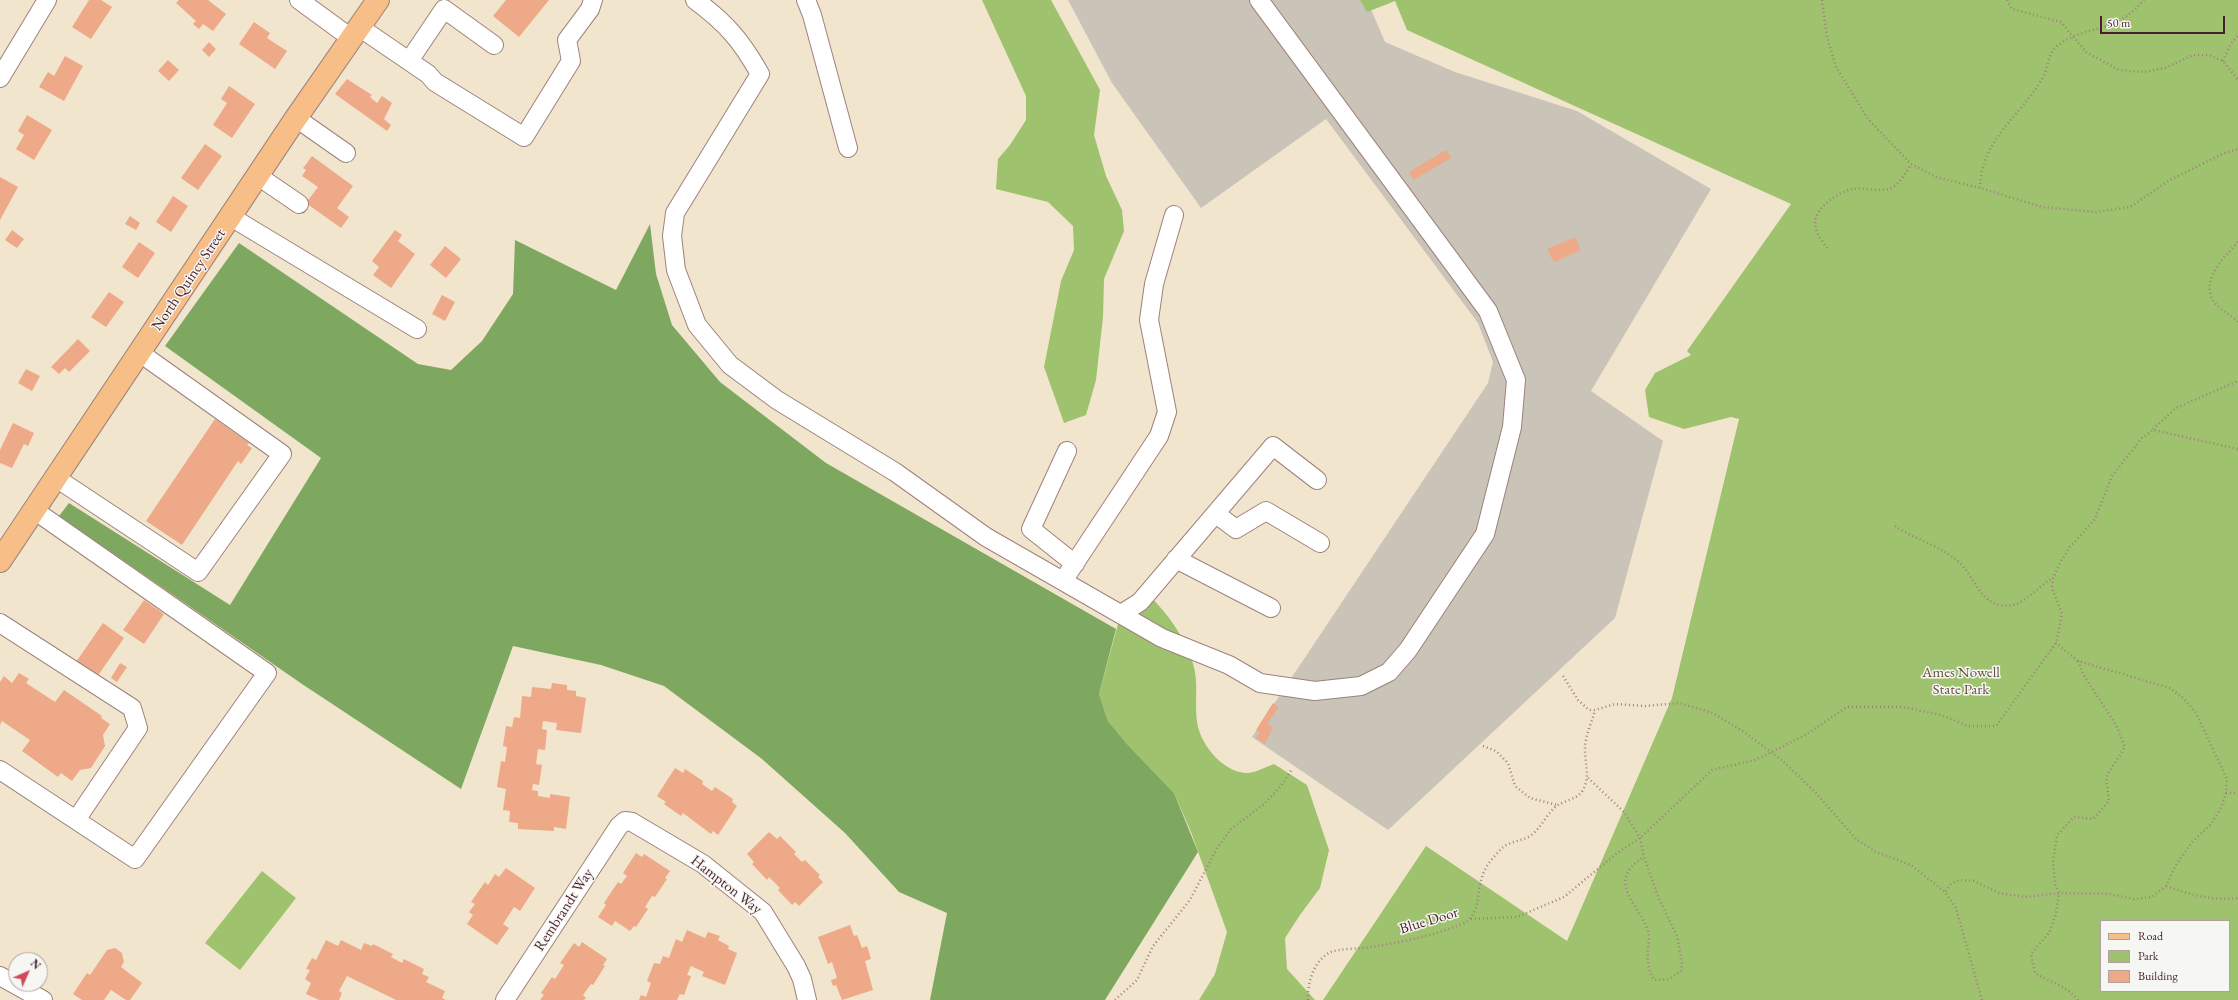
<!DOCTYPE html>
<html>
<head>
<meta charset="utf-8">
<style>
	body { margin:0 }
	#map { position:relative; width:2238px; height:1000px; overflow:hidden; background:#f2e5ce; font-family:"EB Garamond",serif }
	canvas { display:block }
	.legend { position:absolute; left:2100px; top:920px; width:130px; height:72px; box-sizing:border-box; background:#f6f6f2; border:1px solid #b1a0a2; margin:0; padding:5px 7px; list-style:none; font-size:12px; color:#4a1f2b }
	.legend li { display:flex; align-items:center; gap:8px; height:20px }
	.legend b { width:20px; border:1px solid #b1a0a2 }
	.north { position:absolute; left:8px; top:952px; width:40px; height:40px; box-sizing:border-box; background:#f6f6f2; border:1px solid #b1a0a2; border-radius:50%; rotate:45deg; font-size:11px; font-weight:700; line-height:16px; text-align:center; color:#4a1f2b }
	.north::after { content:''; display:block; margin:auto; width:14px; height:18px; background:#d1495b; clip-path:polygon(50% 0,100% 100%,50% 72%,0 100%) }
	.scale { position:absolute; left:2100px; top:16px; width:125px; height:18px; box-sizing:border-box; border:2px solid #4a1f2b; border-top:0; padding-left:5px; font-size:12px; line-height:14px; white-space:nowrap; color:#4a1f2b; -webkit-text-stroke:3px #f6f6f2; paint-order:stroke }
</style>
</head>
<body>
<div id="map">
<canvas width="2238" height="1000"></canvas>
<ul class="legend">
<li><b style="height:5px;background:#f7be87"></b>Road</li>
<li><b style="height:11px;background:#9ec26d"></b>Park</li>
<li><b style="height:11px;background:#eda988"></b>Building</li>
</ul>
<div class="north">N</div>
<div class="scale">50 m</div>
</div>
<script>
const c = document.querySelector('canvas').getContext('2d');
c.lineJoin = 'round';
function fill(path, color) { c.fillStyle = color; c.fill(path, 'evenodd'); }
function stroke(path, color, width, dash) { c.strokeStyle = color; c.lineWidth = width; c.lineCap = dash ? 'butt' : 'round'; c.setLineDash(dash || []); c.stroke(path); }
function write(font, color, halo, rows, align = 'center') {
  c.font = font + ' "EB Garamond",serif'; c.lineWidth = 3; c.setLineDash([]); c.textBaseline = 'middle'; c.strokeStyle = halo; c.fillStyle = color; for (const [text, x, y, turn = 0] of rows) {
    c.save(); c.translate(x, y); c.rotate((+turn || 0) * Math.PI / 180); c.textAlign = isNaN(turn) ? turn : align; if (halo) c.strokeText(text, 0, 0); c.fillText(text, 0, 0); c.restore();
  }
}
const industrial = new Path2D(`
	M1068,0H1367L1385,42L1455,72L1577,111L1711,189L1591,391L1663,441L1615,618L1388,830L1252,737L1488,383L1493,362L1478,323L1326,119L1201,208L1112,83Z`);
const green = new Path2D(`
	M982,0H1051L1100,90L1094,135L1106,176L1122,210L1124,231L1104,279L1103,317L1096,380L1086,415L1064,423L1044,367L1061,281L1074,250L1073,226L1048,202L996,189L998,159L1010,145L1026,120V96Z
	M1360,0H2238V1000H1323L1426,846L1567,941L1672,698L1739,419L1731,417L1684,429L1649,417L1645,390L1655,373L1691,355L1687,351L1791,204L1407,30L1395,1L1367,12ZM2101,921H2229V991H2101Z
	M1148,594C1168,614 1190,643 1195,672C1198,690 1194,709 1198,727C1203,747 1223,771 1245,773C1253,774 1266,767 1274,764L1307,785L1329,850L1320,888L1300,915L1285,938L1287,969L1315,1000H1199L1215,974L1227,932L1191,832L1174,793L1128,745L1108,721L1099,694L1124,602Z
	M262,871L296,898L240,970L205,943Z`);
const forest = new Path2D(`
	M650,224L656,274L672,325L720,382L826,463L1116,629L1099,694L1108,721L1128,745L1174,793L1198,852L1105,1000H930L947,913L899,892L845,833L762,759L664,686L601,665L513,646L461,789L302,684L59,516L69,503L230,605L321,458L165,346L239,243L418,364L451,370L482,341L513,294L515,240L616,290Z`);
const building = new Path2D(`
	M89,0H101L112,7L91,39L72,27Z
	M179,0H208L226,14L213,31L203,24L199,29L193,24L196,21L176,3Z
	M506,0H549L519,37L493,16Z
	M254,22L270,33L267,38L287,51L275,69L239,44Z
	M209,42L216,49L209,57L202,50Z
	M65,56L83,66L64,101L39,87L48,72L54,76Z
	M168,60L179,70L169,81L158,71Z
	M347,79L372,95L370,97L377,103L382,96L392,103L384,119L391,125L387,131L335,94Z
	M229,86L255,104L232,138L213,125L227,103L221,99Z
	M27,115L52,130L34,160L16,149L24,135L18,131Z
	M205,144L222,156L198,190L181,178Z
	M1446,150L1451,158L1413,180L1409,172Z
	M312,156L353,186L337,208L349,217L341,228L306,203L318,187L302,176L306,170L303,168Z
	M0,177L18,187L0,220Z
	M173,196L188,206L171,232L156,222Z
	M130,216L140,223L136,230L125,224Z
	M12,230L24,239L17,248L5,240Z
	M395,230L402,235L398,241L415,254L391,288L373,275L379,267L372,261Z
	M1575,237L1581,250L1554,262L1547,249Z
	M139,242L155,253L138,278L122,267Z
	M445,246L461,259L446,278L430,265Z
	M109,292L124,302L106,327L91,317Z
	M442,295L455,302L445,321L432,314Z
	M78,339L90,351L69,372L65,368L59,374L51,367Z
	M26,369L40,376L32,391L18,383Z
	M215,419L249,443L247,445L252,448L241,464L238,461L182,545L146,521Z
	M13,423L34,433L28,446L24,444L12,468L0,463V450Z
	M144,600L164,614L144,644L123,630Z
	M103,623L124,638L97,677L76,662Z
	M120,663L127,667L117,682L111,678Z
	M19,673L29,679L26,683L55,702L64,690L102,716L101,718L110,724L103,735L105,746L91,768L80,770L72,781L61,773L58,777L22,751L30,740L2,721L0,725V682L4,676L12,683Z
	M552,683L567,685V690L576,691V696L586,698L581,733L556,730L557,723L543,721L542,729L547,730L545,750L538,749L536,764L542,765L539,785L533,784L532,790L538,791V796L550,798V794L570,797L566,829L554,827V831L518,829V823L509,822L510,811L503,810L506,789L497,787L501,761L505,762L507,747L503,746L506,726L512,727L514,717L520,718L522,696L531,697L532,687L551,689Z
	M1273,703L1279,707L1267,724L1273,727L1265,744L1256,738L1260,732L1256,730Z
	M675,768L683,773L685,769L703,781L702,784L712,791L715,787L733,799L732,802L737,806L718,835L713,831L711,834L683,813L681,816L664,804L666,802L657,796Z
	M769,832L777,839L780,836L796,852L794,854L802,862L805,860L820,875L818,877L823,882L799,906L795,902L792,905L778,890L780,888L769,877L767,880L752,864L754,862L747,854Z
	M636,853L642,857L644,854L670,871L665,878L667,879L655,897L652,896L645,907L648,909L636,927L634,926L630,931L615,921L612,926L598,917L606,905L604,903L618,882L621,884L627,876L623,873Z
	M506,868L535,888L520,911L514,907L503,924L509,928L497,945L467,924L473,915L469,912L475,904L471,902L485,882L488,885L495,874L499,877Z
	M850,925L854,936L857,935L862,948L867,946L871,959L865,961L873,990L842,1000L836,985L833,986L831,980L837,978L832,962L828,964L818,937Z
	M687,930L705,938L708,932L720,936L718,940L729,946L728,949L737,953L725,985L702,976L704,972L691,966L687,975L691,976L684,995L680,994L677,1000H639L641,995L646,997L651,983L647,981L654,963L660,964L663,956L669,958L676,939L682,942Z
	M326,940L338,946L341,940L361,950L364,943L372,946L373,944L393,954L391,957L402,963L404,959L424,969L422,974L429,977L426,982L445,991L442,998L446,1000H396L347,976L339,991L342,993L339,1000H319L306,994L311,983L305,979L310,970L306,969L312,958L316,960Z
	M582,942L607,959L603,965L605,966L593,985L591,984L583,995L586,998L584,1000H540L544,995L541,993L552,977L555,979L564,965L560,963L574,943L579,947Z
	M115,948L122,953L124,962L121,967L142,983L130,1000H126L111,990L104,1000H82L73,994L87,973L90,975L107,950Z`);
const path = new Path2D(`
	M1822,0L1827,37L1836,67L1868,119L1911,164L1936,177L1980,188L2042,207L2096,212L2130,207L2170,180L2222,154L2238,149
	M2007,0L2012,9L2061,22L2086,52L2119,70L2144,72L2165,68L2193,55H2209L2223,61L2238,80
	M2223,61L2230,45L2238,35
	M1980,188C1981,138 2021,117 2043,77C2048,68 2048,56 2054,49C2070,33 2094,31 2113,24C2125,19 2136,9 2144,0
	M2238,242C2226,256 2202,277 2212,299C2216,307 2231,315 2238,322
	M1827,248C1822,241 1815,232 1815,223C1815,208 1838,192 1852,189C1863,187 1877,192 1889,189C1899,185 1906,173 1911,164
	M2153,429L2176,408L2238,381
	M1895,526C1915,539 1942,547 1959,562C1976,578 1982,611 2012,605C2028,602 2039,585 2053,578
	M1563,676L1578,700L1589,710H1595L1615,704L1645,706L1679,703L1713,713L1744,732L1783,761L1816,793L1856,839L1876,852L1911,865L1945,892
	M1483,746L1496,751L1508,763L1515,786L1530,798L1557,805
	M1588,778L1624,812L1640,838L1644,857L1659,899L1677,936L1682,962L1681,971L1669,979L1654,980C1648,969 1647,960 1648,948C1648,944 1650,939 1649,935C1643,906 1602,883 1644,857
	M2226,793H2238
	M2166,886C2191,895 2211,901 2238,898
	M1471,919L1517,917L1564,897L1616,854L1640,838L1712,770L1755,760L1772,752L1807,734L1847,707H1903L1941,715L1968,726H1996L2056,643L2062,614L2052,588L2053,578L2061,561L2070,547L2095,519L2112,476L2142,438L2153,430L2238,449
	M1115,1000L1137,980L1153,946L1190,900L1217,848L1231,829L1264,804L1281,786L1292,769
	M1308,1000C1307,983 1314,961 1329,953C1337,948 1361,949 1371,947C1401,942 1433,936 1462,924C1481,916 1476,894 1482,877C1485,866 1493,858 1500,850C1508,841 1520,842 1530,836C1541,829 1548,811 1558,805C1566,800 1578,799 1583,790C1591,775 1584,761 1585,746C1586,734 1592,722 1595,710
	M1982,1000L1956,908L1945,892L1951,884L1959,880L1974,881L1999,893L2026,897L2059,893L2110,894L2134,899L2152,897L2166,886L2176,865L2192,842L2211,824L2221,808L2226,793L2227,779L2196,713L2183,698L2170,688L2078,661L2056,643
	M2078,1000C2067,986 2049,982 2035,973L2031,954L2049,933L2056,914L2059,893L2055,884L2053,862L2057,835L2074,817L2093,819L2109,801L2106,777L2125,747L2116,725L2083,674L2078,661`);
const minor = new Path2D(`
	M299,0L351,38
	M695,0C726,23 741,40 760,74L675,213L672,236L676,270L697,325L730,365L777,400L895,472L986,537L1162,638L1229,665L1260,683L1315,691L1361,686L1389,672L1408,650L1485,534L1512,427L1516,380L1488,311L1259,0
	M806,0L812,15L848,148
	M359,27L428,74L435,82L524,137L571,61L567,40L590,9L593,0
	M409,61L444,9L494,45
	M0,78L47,0
	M296,118L346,153
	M258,176L299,204
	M231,217L417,329
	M1067,451L1031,529L1075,564
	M56,478L198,572L282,454L140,353
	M1216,514L1236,529L1266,511L1320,543
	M1176,559L1271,608
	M1063,581L1159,436L1167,412L1149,320L1154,284L1174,215
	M1121,614L1140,602L1273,446L1317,480
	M0,623L132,708L138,728L76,820
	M0,770L135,859L267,673L34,510
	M0,976L43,1000
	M505,1000L619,826L625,821L632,822L703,864L763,912L796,966L802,979L807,1000`);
const major = new Path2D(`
	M0,561L296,118L378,0`);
const streetNames = [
	["North Quincy Street",189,280,-56],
	["Hampton Way",726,885,38],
	["Rembrandt Way",564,910,-57],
	["Blue Door",1429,921,-17]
];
const parkNames = [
	["Ames Nowell",1961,673],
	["State Park",1961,690]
];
fill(industrial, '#c9c3b8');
fill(green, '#9ec26d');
fill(forest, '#7ea860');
fill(building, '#eda988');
stroke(minor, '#9e827c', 20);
stroke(major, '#9e827c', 24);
stroke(path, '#9e827c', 2.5, [1, 3]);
stroke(minor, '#fff', 18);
stroke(major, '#f7be87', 22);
write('15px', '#4a1f2b', '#f6f6f2', streetNames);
write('15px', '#63503f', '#f6f6f2', parkNames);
</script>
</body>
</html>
